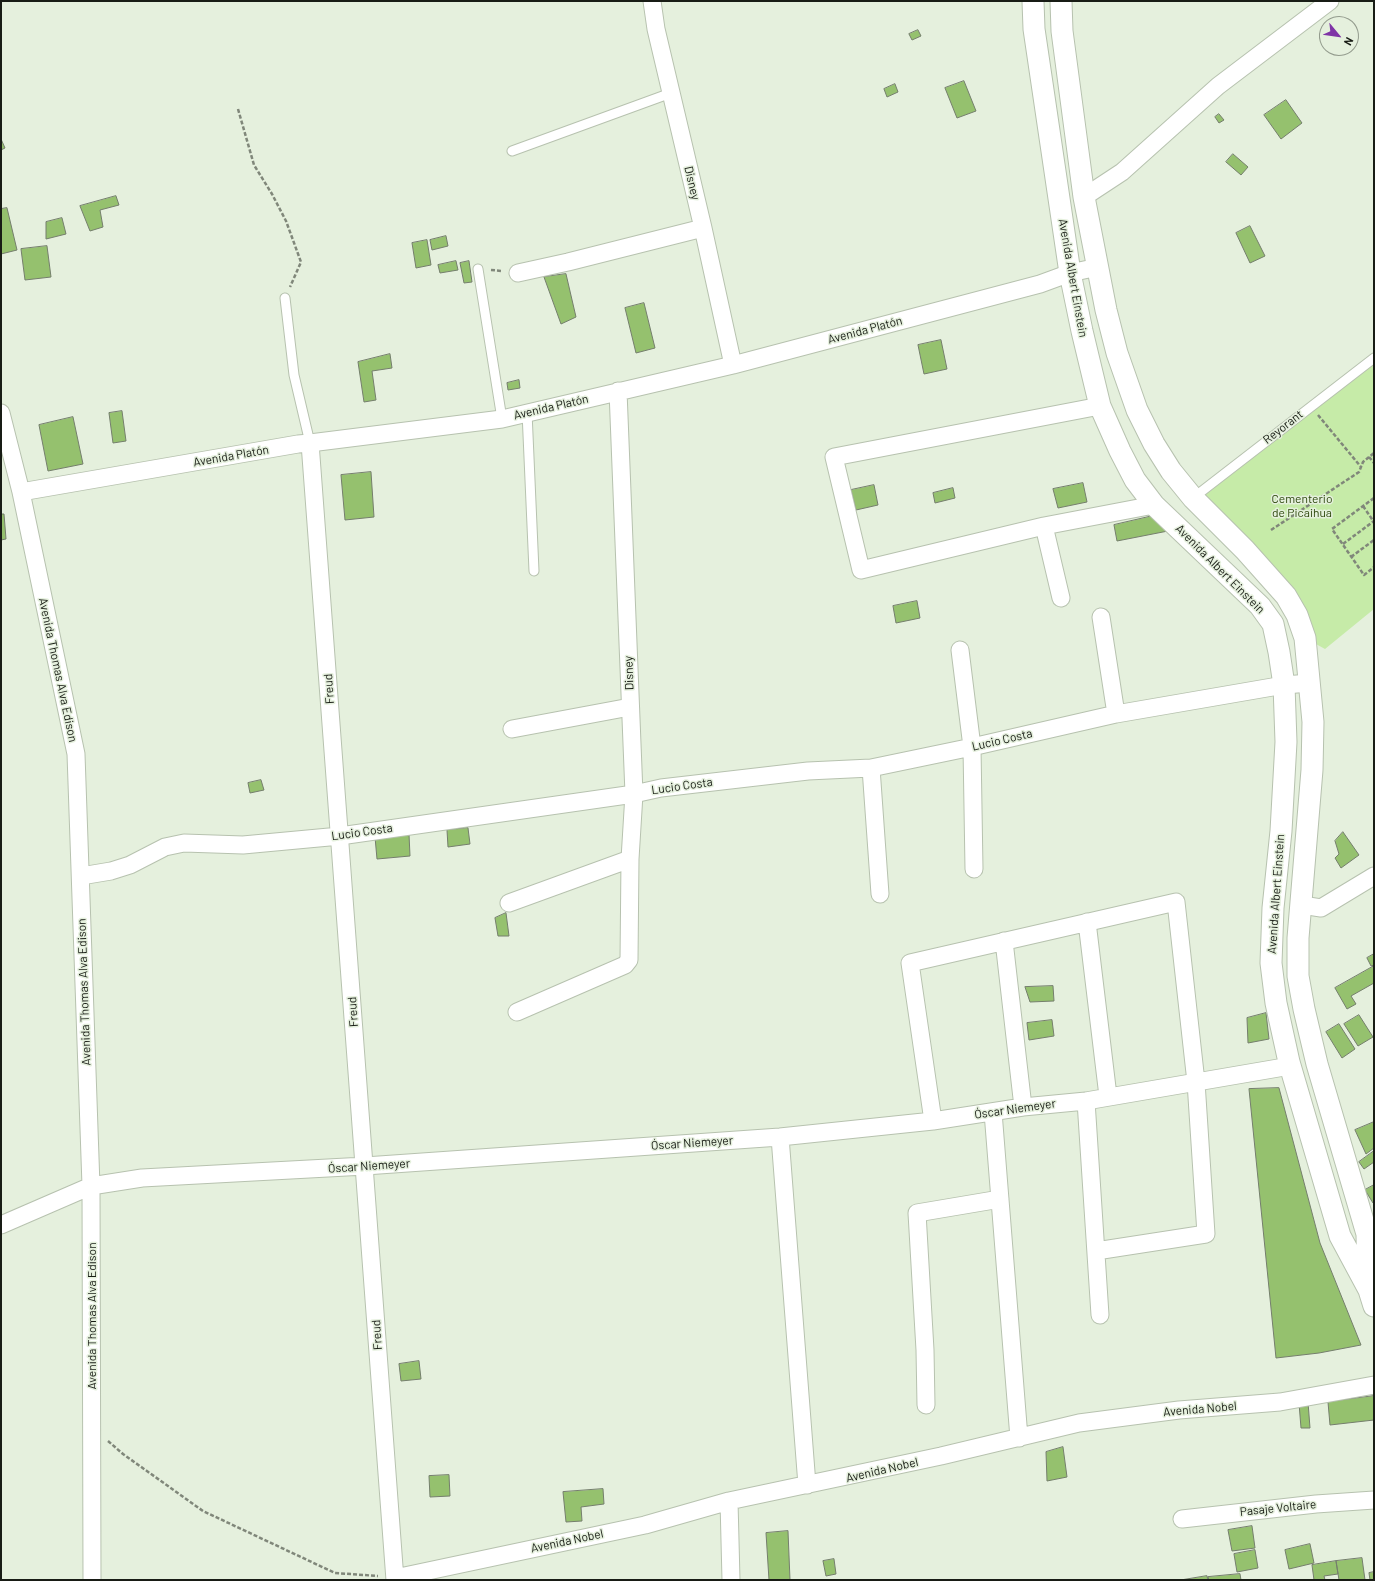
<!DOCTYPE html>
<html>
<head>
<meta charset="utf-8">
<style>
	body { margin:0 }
	#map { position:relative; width:1375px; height:1581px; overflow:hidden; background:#e5f0dd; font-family:Barlow,sans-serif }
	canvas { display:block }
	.frame { position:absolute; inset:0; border:2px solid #181c15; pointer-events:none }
	.north { position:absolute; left:1319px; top:16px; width:40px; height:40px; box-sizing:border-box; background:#e5f0dd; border:1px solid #939b8d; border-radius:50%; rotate:119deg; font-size:11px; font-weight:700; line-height:16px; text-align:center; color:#181c15 }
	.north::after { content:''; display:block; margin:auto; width:14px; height:18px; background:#7f34a6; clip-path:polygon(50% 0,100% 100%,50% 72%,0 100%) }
</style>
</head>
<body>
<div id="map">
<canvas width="1375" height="1581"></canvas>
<div class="frame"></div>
<div class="north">N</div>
</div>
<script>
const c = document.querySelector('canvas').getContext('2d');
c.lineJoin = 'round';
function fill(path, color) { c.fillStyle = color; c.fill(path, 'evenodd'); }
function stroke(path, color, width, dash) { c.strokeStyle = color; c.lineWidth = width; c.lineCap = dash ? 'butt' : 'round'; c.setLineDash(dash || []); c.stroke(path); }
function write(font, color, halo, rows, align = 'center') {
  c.font = font + ' Barlow,sans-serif'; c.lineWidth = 3; c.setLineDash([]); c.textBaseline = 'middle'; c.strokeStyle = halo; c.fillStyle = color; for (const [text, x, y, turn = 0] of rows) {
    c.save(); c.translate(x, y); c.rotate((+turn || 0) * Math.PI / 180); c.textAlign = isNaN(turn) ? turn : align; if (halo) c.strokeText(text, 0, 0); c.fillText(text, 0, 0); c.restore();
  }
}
const green = new Path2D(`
	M1374,359V609L1325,649L1305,638L1297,615L1193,498Z`);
const building = new Path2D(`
	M918,30L921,36L912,40L909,34Z
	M964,81L976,111L957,118L945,88Z
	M895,84L898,92L887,97L884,89Z
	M1286,100L1302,123L1281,139L1264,115Z
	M1219,114L1224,120L1219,123L1215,117Z
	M1,139L5,148L1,150Z
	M1233,154L1248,167L1241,175L1226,162Z
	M116,196L119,205L100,210L103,227L90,231L80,206Z
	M7,208L17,250L1,254V209Z
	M62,218L66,234L46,239V222Z
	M1250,226L1265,256L1250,263L1236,233Z
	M446,236L448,246L432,250L430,240Z
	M427,240L431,265L416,268L412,243Z
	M47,246L51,277L25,280L21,249Z
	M456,261L458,270L440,273L438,265Z
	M469,261L472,282L464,283L460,263Z
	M566,274L576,317L561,324L544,277Z
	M644,303L655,348L636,353L625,308Z
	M941,340L947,369L924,374L918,345Z
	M390,354L392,368L372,371L376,400L364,402L358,362Z
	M519,380L520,388L508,390L507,383Z
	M122,411L126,441L113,443L109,413Z
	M73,417L83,464L48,471L39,425Z
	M371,472L374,517L345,520L341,475Z
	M1083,483L1087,502L1058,508L1053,489Z
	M874,485L878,505L856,510L851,490Z
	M953,488L955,498L935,503L933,493Z
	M1,514H4L6,539L1,540Z
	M1157,515L1168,531L1117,541L1114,525Z
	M917,601L920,618L896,623L893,606Z
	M261,780L264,790L250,793L248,783Z
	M468,828L470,844L448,847L447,830Z
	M1343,832L1359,855L1341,868L1335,858L1339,854L1335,841Z
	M409,834L410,856L377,859L375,837Z
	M506,913L509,936H498L495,918Z
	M1374,954V965L1371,966L1367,958Z
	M1374,966V983L1351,996L1356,1004L1347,1009L1335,988Z
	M1053,986L1054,1001L1030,1002L1025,987Z
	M1266,1013L1269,1039L1248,1043L1247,1018Z
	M1359,1015L1373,1037L1358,1046L1344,1024Z
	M1052,1020L1054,1036L1029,1040L1027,1023Z
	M1339,1024L1355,1049L1342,1058L1326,1032Z
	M1279,1088L1320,1243L1361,1345L1319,1353L1276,1358L1249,1089Z
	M1374,1122V1148L1366,1154L1355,1130Z
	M1374,1151V1162L1364,1169L1359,1162Z
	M1374,1185V1203H1373L1365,1190Z
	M419,1361L421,1379L401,1381L399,1364Z
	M1374,1396V1420L1330,1425L1328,1402Z
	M1308,1402L1310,1428H1301L1299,1403Z
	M1063,1447L1067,1477L1047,1481L1046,1452Z
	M449,1475L450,1496L430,1497L429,1476Z
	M603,1489L604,1504L581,1507L582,1521L566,1522L563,1492Z
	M1252,1526L1255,1548L1232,1551L1228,1530Z
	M788,1531L790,1580H769L766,1533Z
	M1310,1544L1314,1563L1289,1569L1285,1550Z
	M1255,1550L1258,1568L1237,1572L1234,1554Z
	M1362,1558L1365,1580H1339L1336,1561Z
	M834,1559L836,1574L826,1576L823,1561Z
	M1336,1561L1338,1574L1324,1576L1325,1580H1314L1312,1565Z
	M1374,1572V1580H1370L1369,1573Z
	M1240,1574L1241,1580H1209L1208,1577Z
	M1207,1576L1208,1580H1181Z`);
const path = new Path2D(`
	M238,109L254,165L272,194L286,221L301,262L290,287
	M491,270L502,271
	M1318,415L1361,467
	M1369,457L1374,463
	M1374,498L1332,529L1364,575L1374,567
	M1363,506L1374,522
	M1271,530L1359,472L1363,462L1374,453
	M1343,544L1374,521
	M1351,557L1374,540
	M108,1441L123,1454L203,1511L335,1573L378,1576`);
const service = new Path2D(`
	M512,151L671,93
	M478,269L502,419
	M285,298L294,375L310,443
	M527,412L534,571
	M1193,498L1374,358`);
const minor = new Path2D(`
	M652,1L656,29L703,228L733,365
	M1084,197L1122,172L1218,86L1330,1
	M518,273L568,262L703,228
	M1100,406L834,457L861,570L1044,526L1154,505
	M1,413L21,492L76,754L91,1186L92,1580
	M310,443L395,1580
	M21,492L298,444L310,443L502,419L733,365L1040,284L1070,273L1098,267
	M1044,526L1061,598
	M1101,617L1116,714
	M960,650L972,747L974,869
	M512,729L630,707
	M871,768L880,894
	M81,876L111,871L130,865L165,847L184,843L243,845L340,836L634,794L661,788L808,771L871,768L972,747L1116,714L1284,685L1310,683
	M509,903L630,859
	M1302,905L1321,908L1374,876
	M1087,922L1108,1096
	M1004,941L1023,1107
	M517,1012L625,965L629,960L630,859L634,794L618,391
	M1086,1101L1100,1315
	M993,1112L1019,1438
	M933,1121L910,963L1176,902L1196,1082L1206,1234L1096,1251
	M780,1137L807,1485
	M1,1225L91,1186L142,1178L365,1166L780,1137L933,1121L1023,1107L1086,1101L1290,1066
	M926,1405L925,1350L917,1213L1000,1199
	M729,1501L731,1580
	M1182,1519L1316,1504L1374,1500
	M395,1578L645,1525L729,1501L941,1456L1079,1423L1179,1410L1280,1402L1374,1385`);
const tertiary = new Path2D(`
	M1033,1L1034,29L1070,273L1082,331L1100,406L1120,451L1135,480L1154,505L1260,606L1273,624L1279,652L1284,685L1286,742L1281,831L1273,908L1271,963L1276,1003L1289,1062L1340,1236L1369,1290L1374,1306
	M1061,1L1062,31L1084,197L1106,310L1117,353L1137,410L1154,444L1171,471L1193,498L1245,550L1286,596L1297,615L1305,638L1313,722L1312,770L1298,938V976L1304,1009L1317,1064L1367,1234L1368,1286`);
const streetNames = [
	["Disney",692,183,77],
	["Avenida Albert Einstein",1073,278,80],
	["Avenida Platón",865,330,-15],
	["Avenida Platón",551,407,-13],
	["Reyorant",1283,427,-38],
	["Avenida Platón",231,456,-10],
	["Avenida Albert Einstein",1220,569,45],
	["Avenida Thomas Alva Edison",58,670,78],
	["Disney",629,673,-92],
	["Freud",329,689,-94],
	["Lucio Costa",1002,740,-13],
	["Lucio Costa",682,786,-8],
	["Lucio Costa",362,832,-8],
	["Avenida Albert Einstein",1276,894,-86],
	["Avenida Thomas Alva Edison",84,992,-92],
	["Freud",353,1012,-94],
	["Óscar Niemeyer",1015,1109,-8],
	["Óscar Niemeyer",692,1143,-4],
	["Óscar Niemeyer",369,1166,-4],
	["Avenida Thomas Alva Edison",92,1316,-90],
	["Freud",377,1335,-94],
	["Avenida Nobel",1200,1409,-5],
	["Avenida Nobel",882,1470,-13],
	["Pasaje Voltaire",1278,1508,-6],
	["Avenida Nobel",567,1541,-12]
];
const parkNames = [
	["Cementerio",1302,499],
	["de Picaihua",1302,513]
];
fill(green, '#c6eba8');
fill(building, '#95c16e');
stroke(building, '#747e6c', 1);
stroke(service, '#b7c2af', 11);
stroke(minor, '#b7c2af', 19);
stroke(tertiary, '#b7c2af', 23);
stroke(path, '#80877a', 2.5, [4, 2]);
stroke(service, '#fff', 9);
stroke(minor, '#fff', 17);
stroke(tertiary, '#fff', 21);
write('12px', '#181c15', '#e5f0dd', streetNames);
write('12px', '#2b460a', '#e5f0dd', parkNames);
</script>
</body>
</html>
